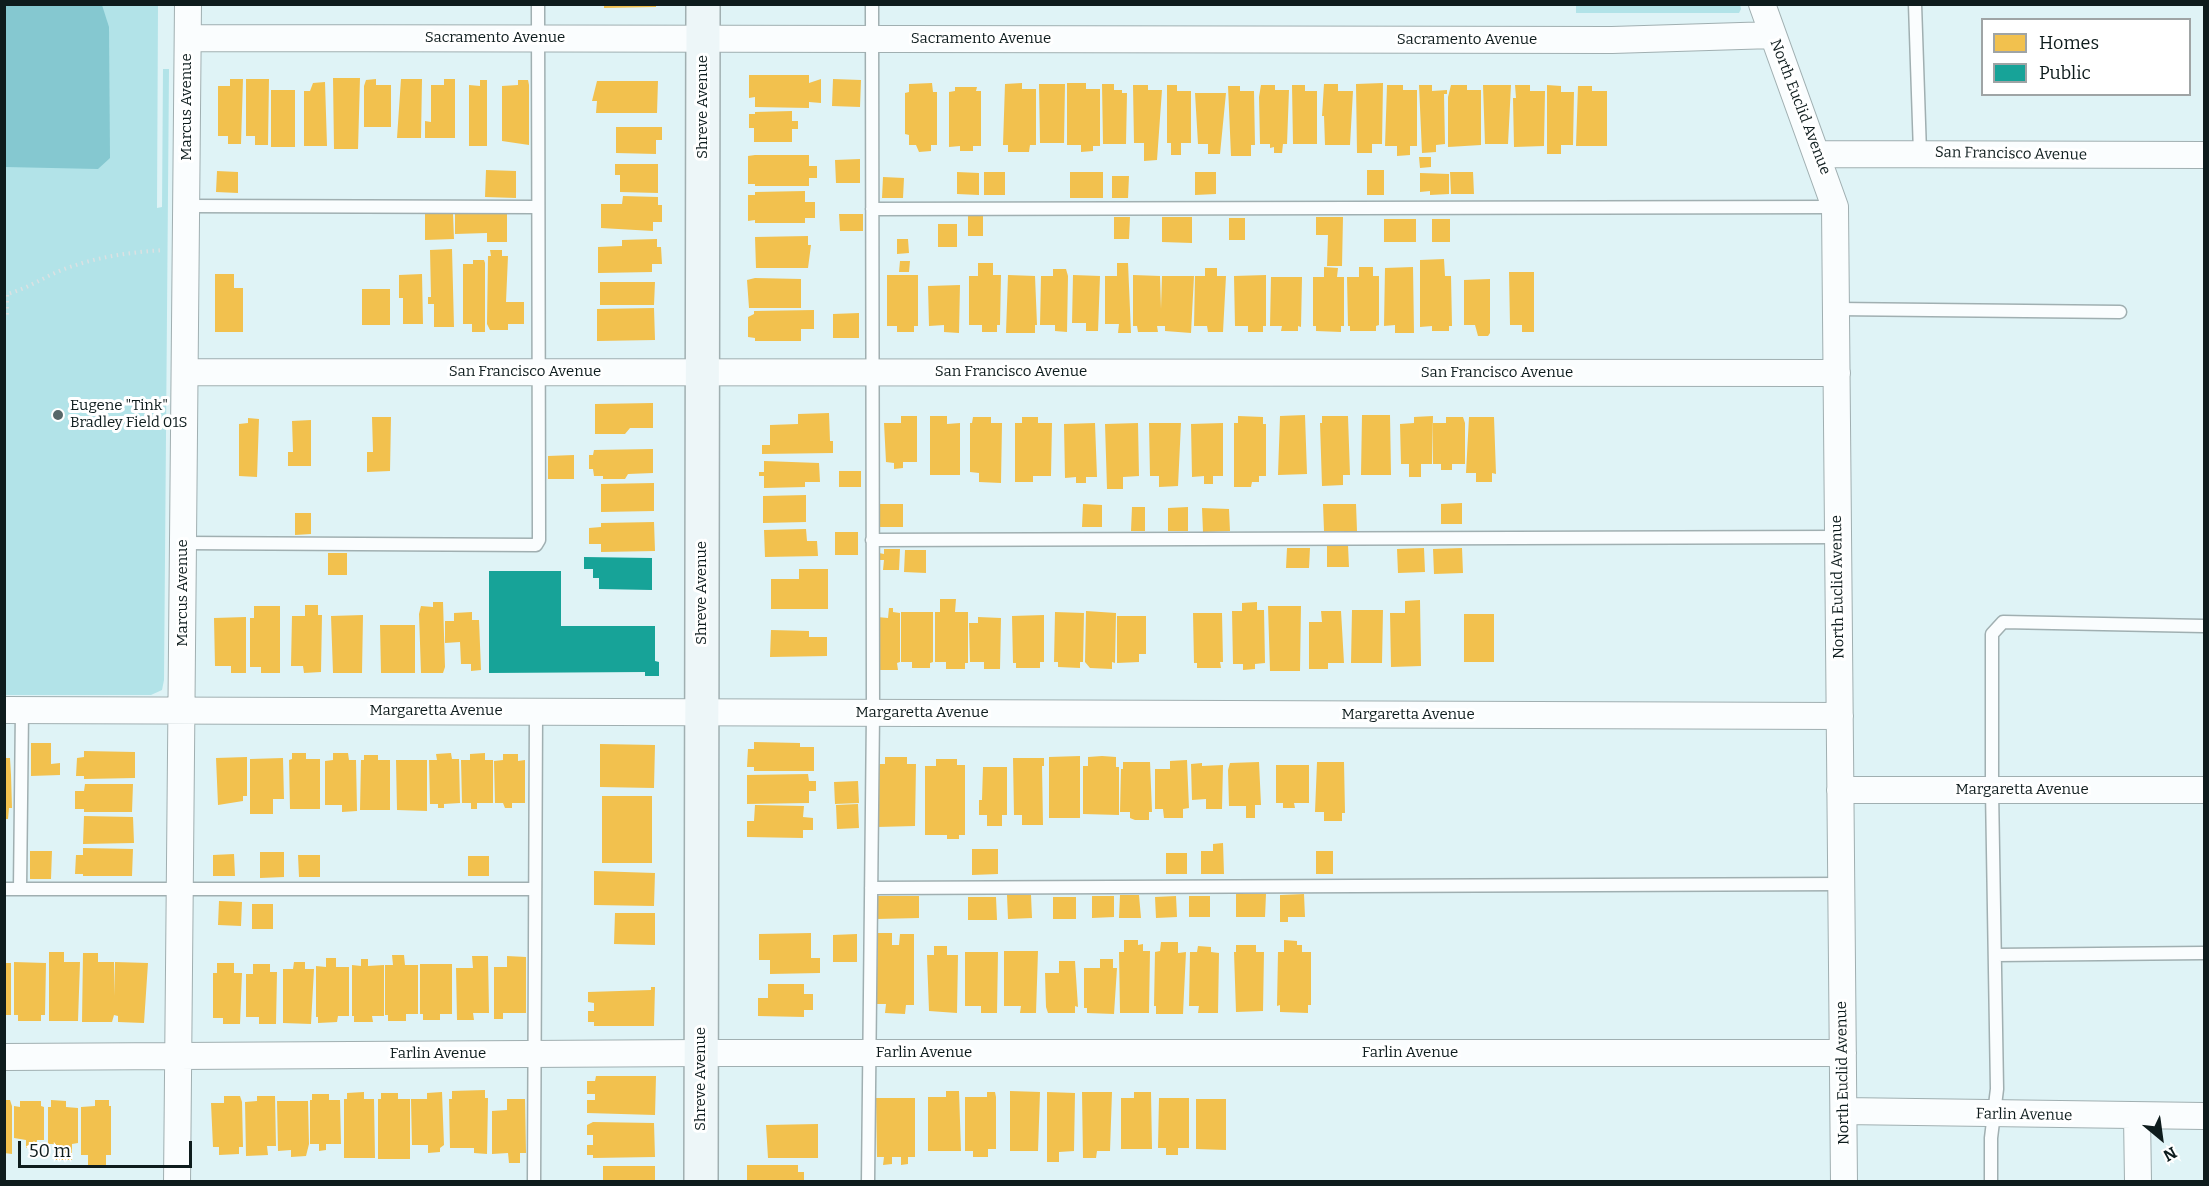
<!DOCTYPE html>
<html>
<head>
<meta charset="utf-8">
<style>
	body { margin:0 }
	#map { position:relative; width:2209px; height:1186px; overflow:hidden; background:#dff3f6; font-family:Bitter,serif }
	canvas { display:block }
	.frame { position:absolute; inset:0; border:6px solid #0e1c1d; pointer-events:none }
	.legend { position:absolute; left:1981px; top:18px; width:210px; height:78px; box-sizing:border-box; background:#fff; border:2px solid #9fa4a5; margin:0; padding:8px 10px; list-style:none; font-size:18px; color:#0e1c1d }
	.legend li { display:flex; align-items:center; gap:12px; height:30px }
	.legend b { width:30px; border:2px solid #9fa4a5 }
	.north { position:absolute; left:2131px; top:1108px; width:60px; height:60px; -webkit-text-stroke:4px #fff; paint-order:stroke; rotate:151deg; font-size:16px; font-weight:700; line-height:24px; text-align:center; color:#0e1c1d }
	.north::after { content:''; display:block; margin:auto; width:21px; height:27px; background:#0e1c1d; clip-path:polygon(50% 0,100% 100%,50% 72%,0 100%) }
	.scale { position:absolute; left:18px; top:1141px; width:174px; height:27px; box-sizing:border-box; border:3px solid #0e1c1d; border-top:0; padding-left:8px; font-size:18px; line-height:21px; white-space:nowrap; color:#0e1c1d; -webkit-text-stroke:4px #fff; paint-order:stroke }
</style>
</head>
<body>
<div id="map">
<canvas width="2209" height="1186"></canvas>
<div class="frame"></div>
<ul class="legend">
<li><b style="height:16px;background:#f2c14e"></b>Homes</li>
<li><b style="height:16px;background:#17a398"></b>Public</li>
</ul>
<div class="north">N</div>
<div class="scale">50 m</div>
</div>
<script>
const c = document.querySelector('canvas').getContext('2d');
c.lineJoin = 'round';
function fill(path, color) { c.fillStyle = color; c.fill(path, 'evenodd'); }
function stroke(path, color, width, dash) { c.strokeStyle = color; c.lineWidth = width; c.lineCap = dash ? 'butt' : 'round'; c.setLineDash(dash || []); c.stroke(path); }
function write(font, color, halo, rows, align = 'center') {
  c.font = font + ' Bitter,serif'; c.lineWidth = 6; c.setLineDash([]); c.textBaseline = 'middle'; c.strokeStyle = halo; c.fillStyle = color; for (const [text, x, y, turn = 0] of rows) {
    c.save(); c.translate(x, y); c.rotate((+turn || 0) * Math.PI / 180); c.textAlign = isNaN(turn) ? turn : align; if (halo) c.strokeText(text, 0, 0); c.fillText(text, 0, 0); c.restore();
  }
}
const green = new Path2D(`
	M1576,4H1740L1741,9L1739,13H1576Z
	M5,5H158L157,208L162,207L163,69H169L164,680L162,690L151,695H5Z`);
const water = new Path2D(`
	M5,4L102,5L109,27L110,158L98,169L5,167Z`);
const homes = new Path2D(`
	M604,4H656V7L604,8Z
	M749,75H809V83L821,79V103L809,102V108L755,107V97L749,98Z
	M333,78H360L358,149H334Z
	M230,79H243L241,144H228V136H218V86H230Z
	M246,79H269L268,145H255V136H246Z
	M376,79V85H391V127H364V86L366,80Z
	M401,79H422L421,138H397Z
	M444,79H455V138H425V121L431,122V85H444Z
	M833,79L861,80L860,107L832,106Z
	M480,80H487V146H469V85L480,86Z
	M518,80H528L529,85V145L502,141V86L518,85Z
	M597,81H658L657,113H596L597,101H592Z
	M325,82L327,146H304V91H310L313,83Z
	M932,83L933,92H937V145H931V151L919,152L916,145H909V135L905,134V93L909,92V84Z
	M1022,83V89H1036V145H1030L1029,152H1008V145H1003L1005,84Z
	M1067,83H1086V89H1100V146H1093V151L1081,152V145H1067Z
	M1383,83L1382,144H1372V153H1357L1356,84Z
	M1039,84H1065L1064,143H1040Z
	M1102,84H1114V90H1122V93H1127L1126,144H1103Z
	M1324,84H1338V91H1353L1350,145H1325L1324,116H1322Z
	M1133,85H1148V90H1162L1157,160L1144,161V143H1134Z
	M1167,85H1177V91H1191V143H1181V155H1171V143H1167Z
	M1261,85H1275V90H1289L1287,144H1283L1282,153H1274V147L1270,148V144H1260L1259,97Z
	M1292,85H1305V91H1317V144H1293Z
	M1387,85H1403V90H1417V146H1410V155L1397,156V146H1385Z
	M1419,85H1432V91L1447,90V94H1444L1445,144L1436,145V152L1422,153Z
	M1451,85H1467V90H1481V145L1448,147V97Z
	M1483,85H1511L1508,144H1485Z
	M1515,85H1530V91H1545L1544,146L1514,147L1513,98H1516Z
	M1547,85L1561,86V92H1574L1573,145H1561V154H1547Z
	M1228,86H1240V91H1254L1255,145H1251V156H1231Z
	M1578,86H1592V91H1607V146H1576Z
	M955,87H977L976,91H981V146H973V151H960V146L949,147V92L955,91Z
	M271,90H295V147H271Z
	M1195,93H1226L1220,154H1208V144H1198Z
	M792,111V121H798V129H792V142H754V128H749V114H755V112Z
	M616,127H662V140H656V154L616,153Z
	M755,155H809V166H817V178H809V186H755V184H748V156Z
	M1419,157H1431V167L1420,168Z
	M860,159V183H836L835,160Z
	M615,164H658V193L620,192V175H615Z
	M486,170L516,171V198L485,197Z
	M1367,170H1384V195H1367Z
	M217,171L238,172V193L216,192Z
	M957,172L979,173V195L957,194Z
	M984,172H1005V195H984Z
	M1070,172H1103V198H1070Z
	M1195,172H1216V194L1195,195Z
	M1450,172H1473L1474,194H1451Z
	M1420,173L1449,174V194L1430,195V191L1420,192Z
	M1112,176H1129L1128,198H1112Z
	M883,177L904,178L903,198H882Z
	M805,191V202H815V218H805V223H755V220L748,221V195H755V192Z
	M623,196L658,197V205H662V222H653V231L601,228V204H622Z
	M487,212L507,213V242H487V233L455,234V213Z
	M425,214H453L454,239L425,240Z
	M839,214H863V231H840Z
	M968,215H983V236H968Z
	M1114,217H1130L1129,239H1114Z
	M1162,217H1192V243L1162,242Z
	M1316,217H1343L1342,266H1327L1328,235H1316Z
	M1229,218H1245V240H1229Z
	M1384,219H1416V242H1384Z
	M1432,219H1450V242H1432Z
	M938,224H957V247H938Z
	M808,236V245H811L808,268H756L755,237Z
	M657,239V247H661L662,264H652V272L598,273V247L622,246V240Z
	M897,239H908L909,253L897,254Z
	M452,249L454,327H434V304H428V297H431L430,250Z
	M490,250H502V256H508L506,302H524V324H508V330H490L487,324L488,256H491Z
	M1444,259L1445,276H1451L1452,326H1449V331H1432V326L1420,327V260Z
	M473,260H484L485,263V332H472V324H463V264H473Z
	M900,261H910L909,272H899Z
	M978,263H993V275H1001L1000,325H997V332H982V325H969V276H978Z
	M1117,263H1128L1131,333H1118L1119,324H1105V276H1117Z
	M1324,267L1338,268L1337,277H1344V326H1341V332L1316,331V326H1313V277H1324Z
	M1359,267H1373V276H1379V325L1376,326V331H1350V326H1348L1347,277H1359Z
	M1413,267L1414,333H1395V325L1384,326L1385,268Z
	M1205,268H1217V276H1226L1223,332H1208L1207,326H1194L1195,276H1205Z
	M1053,269H1066L1068,276L1067,332L1055,331V325H1040L1041,276H1053Z
	M1509,272H1534V332H1522V325H1510Z
	M215,274H234V288H243V332H215Z
	M422,274L423,324H403V298H399V275Z
	M887,275H918V326H914V332H897V326H887Z
	M1008,275L1035,276L1037,325H1035V333H1006Z
	M1073,275L1100,276L1098,331H1086V323H1072Z
	M1133,275L1160,276L1161,309L1162,276H1194L1191,333L1165,331V326H1157L1158,332H1138L1137,326H1133Z
	M1266,275V326H1263V332H1248V326H1235L1234,276Z
	M1271,277H1302L1301,327L1298,326V331H1281L1282,326H1270Z
	M755,278L801,279V308H749L747,280Z
	M1490,279V333L1488,336H1478L1475,325H1464V280Z
	M600,282H655L654,305H600Z
	M960,285L959,333L944,332V325L929,326L928,286Z
	M362,289H390V325H362Z
	M654,308L655,340L597,341V309Z
	M814,310V329H801V341H755V338L748,337V317L754,314V311Z
	M859,313V338H833V314Z
	M653,403V428H630L625,434H595V404Z
	M829,413L830,441H833V453L762,454V445H770V425L798,424V414Z
	M1305,415L1307,474L1278,475L1280,416Z
	M1362,415H1390L1391,475H1361Z
	M901,416H917V462H903V468L894,469V463L886,462L884,423H901Z
	M930,416H947V424L960,423V475H930Z
	M1238,416L1263,417V424H1266V476H1259V482H1252L1251,487H1234V423H1238Z
	M1322,416H1348L1350,475H1343V485L1322,486L1320,423H1322Z
	M1433,416L1432,464H1421V477H1409V464H1401L1400,424L1414,423V417Z
	M372,417H391L390,471L367,472V452H373Z
	M973,417H991V423H1002L1001,483L979,482V473L970,472V423H972Z
	M1022,417H1038V423H1052L1051,476H1033V482H1015V423H1022Z
	M1446,417H1463L1465,423V464H1452V470H1441V464H1433V423H1446Z
	M1469,417H1494L1496,474L1492,473V482H1476V473H1466Z
	M248,418L259,419L257,477L239,476V424L248,423Z
	M311,420V466H288V452H293L292,421Z
	M1095,423L1097,477H1086V483H1076V477L1065,478L1064,424Z
	M1138,423L1139,476L1123,477V489H1107L1105,424Z
	M1149,423H1181L1178,486L1159,487V476H1150Z
	M1223,423V476H1213V484H1204V476L1192,477L1191,424Z
	M653,449V473L628,474L625,479H603V476H594L593,469H589V455H593L594,450Z
	M574,455V479H548V456Z
	M764,461L819,463L820,482H805V487L764,488V476H759V472H764Z
	M839,471H861V487H839Z
	M654,483V511L601,512V484Z
	M806,495V522L763,523V496Z
	M1462,503V524H1441V504Z
	M880,504H903V527H880Z
	M1083,504L1102,505V527H1082Z
	M1323,504H1356L1357,531H1324Z
	M1132,507H1145V531H1131Z
	M1188,507V531H1168V508Z
	M1202,508L1229,509L1230,531L1203,532Z
	M295,513H311V534L295,535Z
	M654,522L655,551L601,552V544H589V528L601,527V523Z
	M806,529L807,541H817L818,556L765,557L764,530Z
	M835,532H858V555H835Z
	M1327,545H1348L1349,567H1327Z
	M1287,548H1310L1309,568H1286Z
	M1424,548L1425,572L1398,573L1397,549Z
	M1462,548L1463,573L1434,574L1433,549Z
	M884,549H900L899,570H883L884,560H879V553L884,554Z
	M905,550H926V573L904,572Z
	M328,553H347V575H328Z
	M799,569H828V609H771V579H799Z
	M940,599H956L955,612H968V663H965V669H946V662H935V612H940Z
	M1420,600L1421,666L1391,667L1390,613H1405V601Z
	M433,602H443L445,667L443,673H421L419,614L421,606L433,607Z
	M1257,602V610H1264L1265,663L1255,664V669L1243,670V664H1233L1232,611H1242V603Z
	M305,605H318V615H322L321,672L304,673L303,666H291L292,616H305Z
	M254,606H280V673H261V667H250V618H254Z
	M1268,606H1301L1300,671H1270Z
	M889,608H893V612L900,613V662L897,663L898,670H879L880,664L877,662V617L888,618Z
	M1352,610H1383L1382,663H1351Z
	M1086,611L1116,613L1115,663L1112,662V669L1090,668L1085,662Z
	M1321,611H1341L1344,663H1328V669H1309V622H1322Z
	M472,612V620H479L481,670L471,671V664H461L460,642L445,643V621H454V613Z
	M901,612H933V662L930,663V668H912V662H901Z
	M1055,612L1084,613L1083,662H1080V668L1058,667V662H1054Z
	M1193,613H1222L1223,662H1220L1221,668H1197V663H1194Z
	M1464,614H1494V662H1464Z
	M363,615L362,673H333L331,616Z
	M1044,615V662H1040V668H1016V663H1013L1012,616Z
	M1117,616H1146V654H1139V662L1117,663Z
	M246,617V673H231V666H215L214,618Z
	M978,617L1001,618L1000,669H984V662H970L969,623H978Z
	M380,625H415V673H381Z
	M771,630L809,631V637H827V656L770,657Z
	M754,742L800,743V747H814V771H754V767H747L748,749H754Z
	M31,743H51V764L60,763V775L31,776Z
	M600,744L655,745L654,788L600,787Z
	M84,751L135,752V778L84,779V776H76L77,758L84,757Z
	M292,753H306V759H320V809H290L289,760L292,759Z
	M333,753H348L349,760H356L357,811L342,812V805H325V761L333,760Z
	M451,753L452,759H459L460,803L444,804V808H438V804H430L429,760H437L436,754Z
	M485,753V760H493V803H477V809H471V803H462L461,760H470V754Z
	M503,754H518V761L525,760V803H512V808H505L503,803H495L494,761L503,760Z
	M364,755H378V760H390V810H360L361,760H364Z
	M1080,756V818H1049V757Z
	M1102,756L1116,757V767H1119V815L1083,814V766H1088V757Z
	M247,757V796H243V801L218,805L216,758Z
	M885,757H907V764H916L915,826L877,827V764H885Z
	M4,758H10L11,775L12,808H9L8,819H4Z
	M283,758L284,799H273V814H250V759Z
	M1013,758H1044V766H1042L1043,825H1022V815H1014Z
	M936,759H957V765H965V835H959V839H947V835H925V766H936Z
	M396,760H427V811L397,810Z
	M1187,760L1189,808L1183,809V818H1164L1163,809H1155V769H1170V761Z
	M1123,762H1150L1152,812H1149V820H1135L1130,818V812H1120L1121,769H1123Z
	M1259,762L1261,805H1255V818H1246V806H1229L1228,770L1230,763Z
	M1317,762H1344L1345,813H1342V821H1324V812H1315Z
	M1202,763V766L1223,765L1222,809H1206V799L1192,800L1191,764Z
	M1276,765H1309V803H1294L1295,808H1283V803H1276Z
	M983,767H1007V815H1002V826H987V815H979V800H982Z
	M808,774L809,781H816V791H809V803L747,804V775Z
	M858,781L859,803L835,804L834,782Z
	M85,784H133L132,812H84V809H75V791H84Z
	M602,796H652V863H602Z
	M858,804L859,828L837,829L836,805Z
	M755,805L804,806L803,817L813,818V830H803V838L747,837V821H754Z
	M84,816L133,817L134,843L83,844Z
	M1223,843L1224,874H1201V851H1213V844Z
	M83,848L133,849L132,876H83V874H75L76,855H83Z
	M972,849H998V874L972,875Z
	M30,851H52L51,879H30Z
	M1316,851H1333V874H1316Z
	M260,852H284V877L260,878Z
	M1166,853H1187V874H1166Z
	M234,854L235,876H213V855Z
	M298,855H320V877H299Z
	M468,856H489V876H468Z
	M594,871L655,873L654,906L594,905Z
	M1236,894H1266L1265,917H1236Z
	M1304,894L1305,917H1288V922H1280V895Z
	M1007,895H1031L1032,918L1008,919Z
	M1120,895H1139L1141,918H1119Z
	M876,896H919V918L876,919Z
	M1092,896H1114V917L1092,918Z
	M1176,896L1177,917L1156,918L1155,897Z
	M1189,896H1210V917H1189Z
	M968,897H996L997,920H968Z
	M1053,897H1076V919H1053Z
	M219,901L242,902L241,926L218,925Z
	M252,904H273V929H252Z
	M615,913H655V945L614,944Z
	M811,933V958H820V973L770,974V960H759V934Z
	M878,933H892V945H899L900,934H914V1005H906L905,1014L885,1013L886,1004H876Z
	M857,934V962H833V935Z
	M1124,940H1138V945L1143,944V951H1150L1149,1013H1120L1119,952H1124Z
	M1284,940L1297,941V945H1302V952H1311V1005H1308V1013L1280,1012V1005L1277,1006L1278,952H1284Z
	M1161,942H1178V953L1186,952L1183,1014H1156V1006H1154L1155,952L1160,951Z
	M1236,945H1256V952H1264L1263,1011L1236,1012L1234,952H1236Z
	M934,946H947V955H958L957,1013L929,1011L927,955H934Z
	M1198,946L1211,947V952L1219,953L1218,1013H1198L1199,1006H1189L1190,952H1197Z
	M1004,951H1038L1036,1013H1020L1021,1006H1004Z
	M49,952H64V962H80L78,1021H49Z
	M965,952H998L997,1013H981V1006H965Z
	M83,953H98V962H114V996L115,962L148,963L144,1023L118,1022V1016L114,1015L112,1022H82Z
	M392,955H404L405,965H418V1014H406V1021H388V1015H385V965H393Z
	M472,956H488L489,1013H473L474,1020H457L456,968H473Z
	M507,956L526,957V1013H503V1019H494V967H507Z
	M326,958H336V967H349V1016H338L337,1022L318,1023V1017H316V966L326,967Z
	M361,959H368V966L384,965V1016H372L373,1022H354V1016H352V965L361,966Z
	M1100,959H1113V968H1117L1114,1014L1087,1013V1008H1084V968H1100Z
	M1059,961H1075L1078,1007L1075,1006V1013H1048L1046,1007L1045,973H1059Z
	M14,962L46,963L45,1015H41V1021H18V1015H14Z
	M294,962H305V969H314L311,1024L283,1023V969H293Z
	M4,963H11V1015H4Z
	M217,963H234V973H242L240,1024H223V1018H213V973H217Z
	M253,964H270V972H277L276,1024H259V1017H246V974H253Z
	M420,964H452V1014H440V1020H423V1014H420Z
	M768,984H804V994H813V1010H804V1017L758,1016V998H768Z
	M651,987H655L654,1026H594V1022H588V1011H594V1003L588,1002V992L651,990Z
	M596,1076H656L655,1115L587,1113V1100H595V1094H587V1081H595Z
	M485,1090V1098H488L487,1154L474,1153V1148H450L449,1099H452V1091Z
	M946,1091H959L961,1151H928V1097H946Z
	M1010,1091L1040,1092L1038,1151H1010Z
	M364,1092V1099H374L375,1158H344V1099H347V1093Z
	M442,1092L444,1145L440,1148V1152L428,1153V1145H412L411,1099H427V1093Z
	M987,1092H995L996,1097V1149H988V1157H973V1151H965V1097H987Z
	M1047,1092L1075,1093L1074,1151L1059,1152V1162H1047Z
	M1082,1092H1112L1110,1151H1097L1096,1158H1083Z
	M1134,1092H1151L1152,1149H1121V1098H1134Z
	M381,1093H398V1099H410V1159H378V1099H381Z
	M312,1094H329V1100H340L341,1144H326V1150L319,1151V1144H310V1100H312Z
	M224,1096H240L242,1102L243,1147H239V1154L219,1155V1147H213L211,1103H224Z
	M257,1096H275L276,1146H267L268,1155L246,1156L245,1102L257,1101Z
	M876,1098H915V1157H908V1164L901,1165V1157H892V1164L883,1165L884,1157H877Z
	M1159,1098H1189V1148H1178V1155H1166V1148H1158Z
	M507,1099H525L526,1153H520V1163H509L508,1153L492,1154V1111L507,1110Z
	M1196,1099H1226V1150L1196,1149Z
	M4,1100H10L12,1106V1154L4,1153Z
	M51,1100L66,1101V1107L78,1108V1143L72,1144V1160H55L56,1144H48V1107H51Z
	M95,1100H109V1106H111V1155H106V1165H88V1155H81V1107L95,1106Z
	M20,1101H41V1106L44,1107V1140H37L36,1147L26,1148V1140L14,1138V1106L20,1107Z
	M277,1101H308L309,1144L306,1156L291,1157V1150L278,1151Z
	M593,1122L654,1123L655,1157L593,1158V1155H587V1145H593V1135H587V1125Z
	M818,1124V1158H768L766,1125Z
	M747,1165H798V1172H804V1182H747Z
	M603,1166H655V1182H603Z`);
const public = new Path2D(`
	M584,557L652,558V590L599,589V578H593V569H584Z
	M489,571H561V626H655V661L659,662V676H645V672L489,673Z`);
const path = new Path2D(`
	M4,295C29,289 49,273 73,266C102,256 134,252 164,250
	M7,295V316`);
const lane = new Path2D(`
	M1915,4L1920,153
	M186,206L538,207
	M872,209L1835,207
	M1836,309L2120,312
	M872,540L1838,537
	M183,543L536,545L539,540L538,4
	M871,888L1841,884
	M4,889H535
	M20,889L22,710
	M1995,955L2204,953
	M534,1182L536,712
	M868,1182L873,713L872,4
	M1991,1182V1138L1997,1089L1992,790V634L2003,622L2204,626`);
const street = new Path2D(`
	M1762,4L1835,207L1844,1182
	M188,38L1612,40L1773,35
	M1818,154L2204,155
	M185,372L1837,373
	M4,710L1840,716
	M1840,790H2204
	M4,1057L701,1053H1843
	M1844,1111L2204,1116
	M2137,1116L2138,1182
	M177,1182L188,4`);
const secondary = new Path2D(`
	M701,1182L703,4`);
const markers = [
	[58,415,6,"#576769"]
];
const streetNames = [
	["Sacramento Avenue",495,38],
	["Sacramento Avenue",981,39],
	["Sacramento Avenue",1467,40],
	["Marcus Avenue",187,107,-90],
	["Shreve Avenue",703,107,-90],
	["North Euclid Avenue",1800,107,69],
	["San Francisco Avenue",2011,154,1],
	["San Francisco Avenue",525,372],
	["San Francisco Avenue",1011,372],
	["San Francisco Avenue",1497,373],
	["North Euclid Avenue",1838,587,-91],
	["Marcus Avenue",183,593,-90],
	["Shreve Avenue",702,593,-90],
	["Margaretta Avenue",436,711],
	["Margaretta Avenue",922,713],
	["Margaretta Avenue",1408,715],
	["Margaretta Avenue",2022,790],
	["Farlin Avenue",924,1053],
	["Farlin Avenue",1410,1053],
	["Farlin Avenue",438,1054],
	["North Euclid Avenue",1843,1073,-91],
	["Shreve Avenue",701,1079,-90],
	["Farlin Avenue",2024,1115,1]
];
const poiNames = [
	["Eugene \"Tink\"",70,406],
	["Bradley Field 01S",70,423]
];
fill(green, '#b2e3e8');
fill(water, '#85c8d0');
fill(homes, '#f2c14e');
fill(public, '#17a398');
stroke(lane, '#a0afb1', 15);
stroke(street, '#a0afb1', 28);
stroke(secondary, '#a0afb1', 36);
stroke(path, '#dbe1e2', 4, [1.5, 4.5]);
stroke(lane, '#fafdfe', 12);
stroke(street, '#fafdfe', 26);
stroke(secondary, '#edf6f8', 33);
for (const [x, y, r, color] of markers) { const dot = new Path2D(); dot.arc(x, y, r, 0, 2 * Math.PI); c.fillStyle = color; c.fill(dot); stroke(dot, '#fff', 2); }
write('15px', '#0e1c1d', '#fff', streetNames);
write('15px', '#0e1c1d', '#fff', poiNames, 'left');
</script>
</body>
</html>
